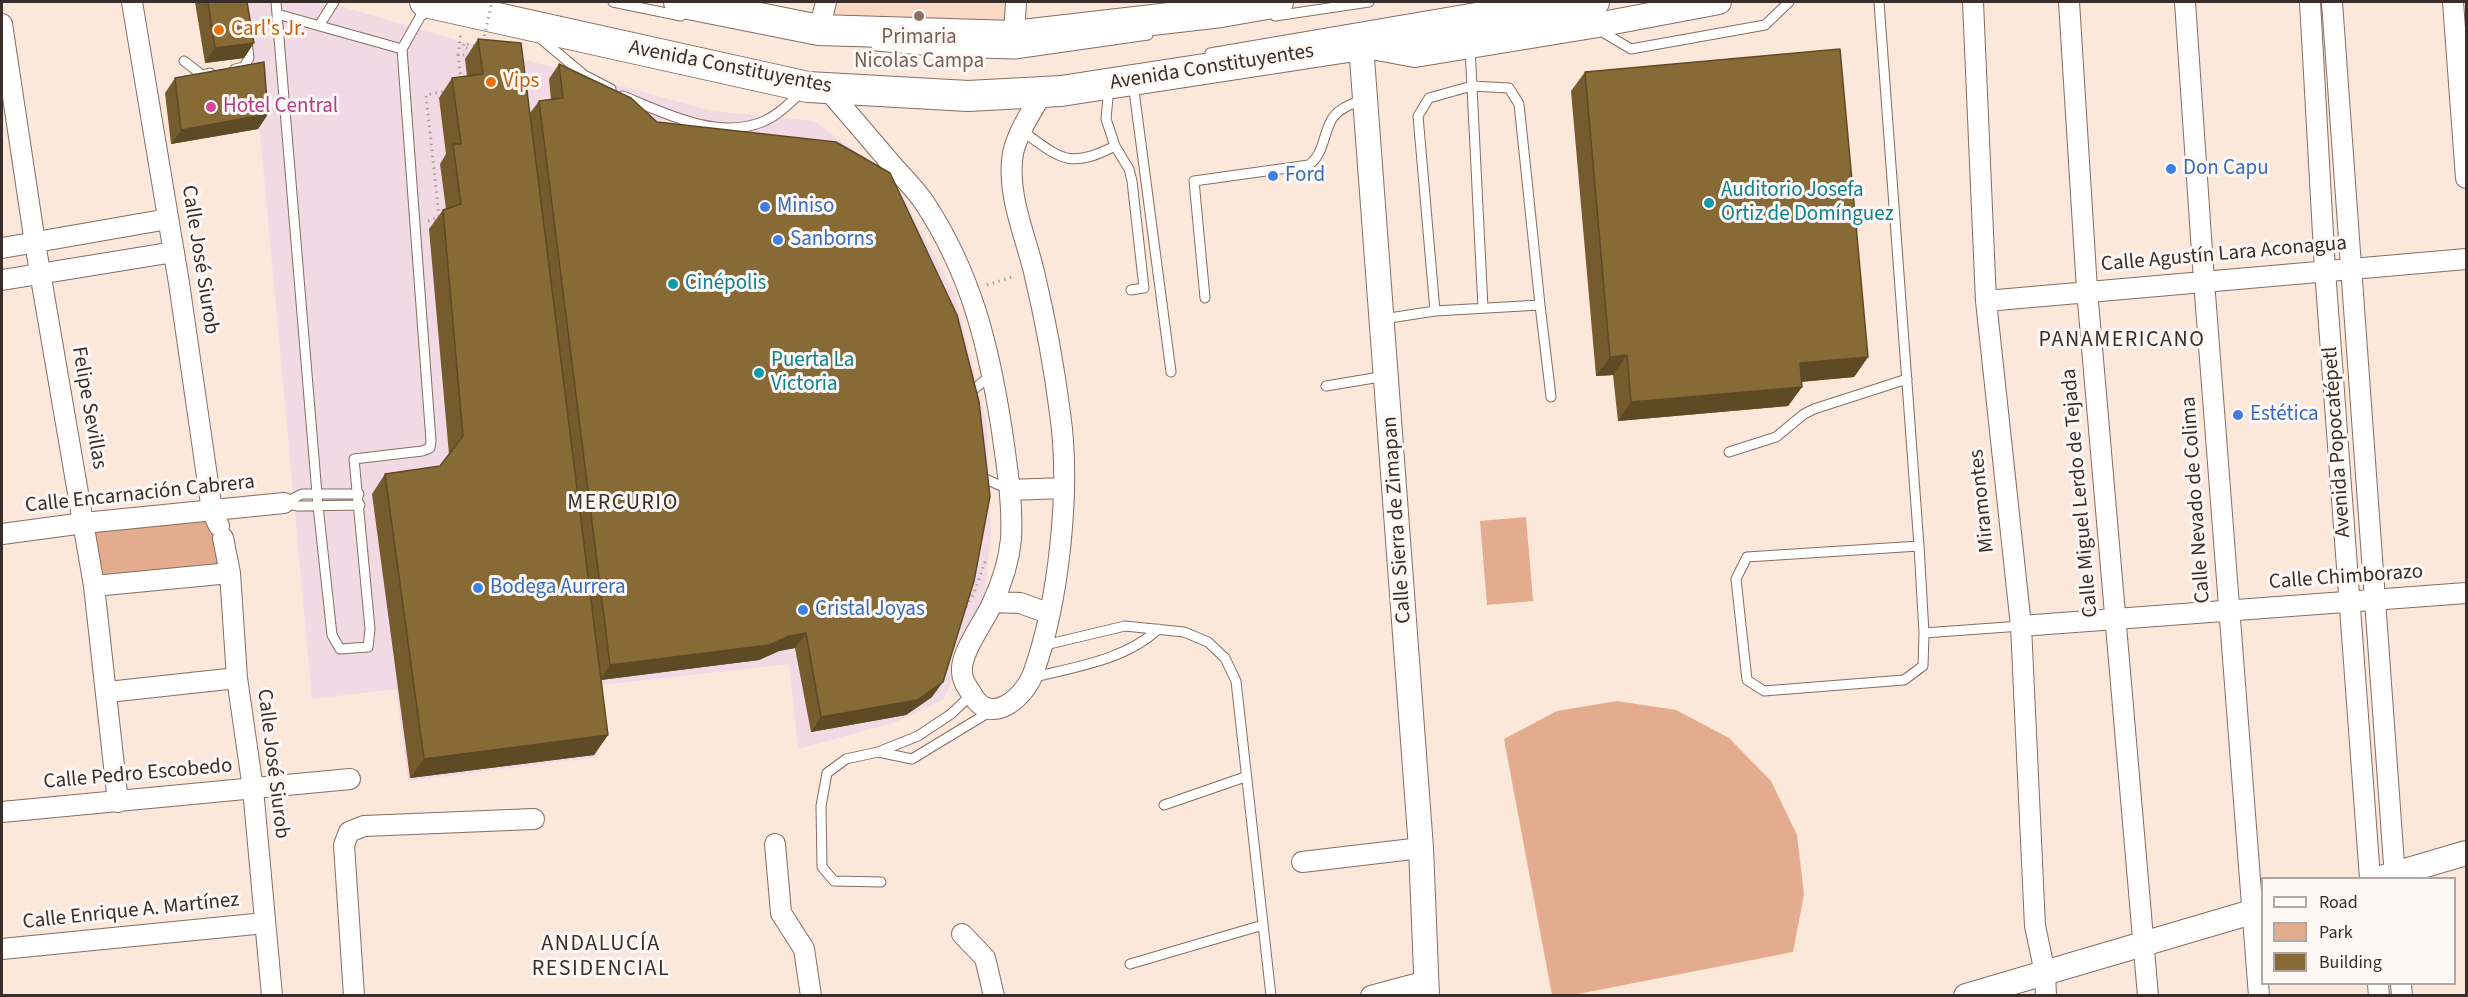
<!DOCTYPE html>
<html>
<head>
<meta charset="utf-8">
<style>
	body { margin:0 }
	#map { position:relative; width:2468px; height:997px; overflow:hidden; background:#fce7db; font-family:"Source Sans 3",sans-serif }
	canvas { display:block }
	.frame { position:absolute; inset:0; border:3px solid #392e29; pointer-events:none }
	.legend { position:absolute; left:2261px; top:877px; width:195px; height:108px; box-sizing:border-box; background:#fdf8f5; border:2px solid #afa7a3; margin:0; padding:8px 10px; list-style:none; font-size:18px; color:#392e29 }
	.legend li { display:flex; align-items:center; gap:12px; height:30px }
	.legend b { width:30px; border:2px solid #afa7a3 }
</style>
</head>
<body>
<div id="map">
<canvas width="2468" height="997"></canvas>
<div class="frame"></div>
<ul class="legend">
<li><b style="height:8px;background:#fff"></b>Road</li>
<li><b style="height:16px;background:#e3ac8f"></b>Park</li>
<li><b style="height:16px;background:#886a36"></b>Building</li>
</ul>
</div>
<script>
const c = document.querySelector('canvas').getContext('2d');
c.lineJoin = 'round';
function fill(path, color) { c.fillStyle = color; c.fill(path, 'evenodd'); }
function stroke(path, color, width, dash) { c.strokeStyle = color; c.lineWidth = width; c.lineCap = dash ? 'butt' : 'round'; c.setLineDash(dash || []); c.stroke(path); }
function write(font, color, halo, rows, align = 'center') {
  c.font = font + ' "Source Sans 3",sans-serif'; c.lineWidth = 6; c.setLineDash([]); c.textBaseline = 'middle'; c.strokeStyle = halo; c.fillStyle = color; for (const [text, x, y, turn = 0] of rows) {
    c.save(); c.translate(x, y); c.rotate((+turn || 0) * Math.PI / 180); c.textAlign = isNaN(turn) ? turn : align; if (halo) c.strokeText(text, 0, 0); c.fillText(text, 0, 0); c.restore();
  }
}
const commercial = new Path2D(`
	M248,2H326L508,55L712,111L814,121L858,153L901,192L955,295L987,423L991,536L983,602L944,699L896,722L798,749L789,664L593,686L598,757L408,781L396,689L312,699Z`);
const built = new Path2D(`
	M826,2H1016L1014,36L819,30Z`);
const green = new Path2D(`
	M1526,517L1533,601L1487,605L1480,521Z
	M210,519L224,570L99,582L91,531Z
	M1617,701L1676,710L1729,738L1771,781L1797,835L1804,894L1793,952L1573,995H1552L1504,739L1557,711Z`);
const path = new Path2D(`
	M473,50L463,47L464,43L477,47
	M458,55L461,32
	M461,80L458,55H471
	M428,221L439,217L426,95L446,91
	M987,285L1015,276
	M966,607L974,593L986,559`);
const service = new Path2D(`
	M276,2L318,506L332,635L340,649L368,647L370,629L354,459L422,451L430,448L431,441L402,49L420,17L429,10
	M613,2L681,16
	M1879,2L1919,546L1924,633L1923,666L1904,680L1764,691L1747,680L1736,579L1747,557L1919,546
	M277,14L402,49
	M1275,16L1369,2
	M320,24L334,2
	M1599,30L1631,49L1765,25L1789,2
	M540,38L584,75L611,89
	M876,46L944,52L1015,54L1148,35
	M1470,47L1483,308
	M1210,53L1508,2
	M184,61L202,75L210,73
	M235,69L244,67L249,58L247,41
	M1133,83L1171,372
	M1472,86L1509,88L1519,104L1540,305L1435,311L1418,116L1429,98Z
	M623,96C664,113 717,140 762,122C778,116 790,102 803,91
	M1021,130C1060,158 1068,170 1115,146L1106,119L1109,87
	M1115,146L1129,169L1132,181L1144,288L1131,290
	M1205,298L1194,181L1309,165C1324,154 1323,134 1332,119C1339,108 1352,104 1364,99
	M1540,305L1551,397
	M1383,319L1435,311
	M1326,386L1386,376
	M967,395L991,375
	M1729,452L1776,437L1804,414L1814,409L1907,379
	M979,476L1010,490
	M284,503L302,494H359
	M284,503L298,506L360,505
	M1924,633L2021,626
	M1041,646L1125,626L1184,632L1208,642L1225,658L1236,681L1271,996
	M1031,678C1074,667 1126,660 1158,629
	M878,752L912,759L991,711
	M1164,805L1245,777
	M881,882L834,881L822,867L821,806L827,773L846,759L878,752L918,736L951,714L972,694
	M1130,964L1263,925`);
const minor = new Path2D(`
	M132,2L179,283L212,511L219,526
	M1973,2L1986,301L2021,626L2035,926L2045,973L2046,996
	M2069,2L2087,290L2148,996
	M2185,2L2204,281L2259,996
	M2310,2L2325,270L2370,878
	M2332,2L2395,878
	M2453,2L2466,178
	M2,24L35,243L94,586L118,802
	M819,30L826,2
	M1014,36L1016,2
	M827,89C849,114 871,140 893,166C903,177 915,189 924,202C972,275 989,347 1002,431C1007,467 1013,503 1011,539C1009,561 1001,585 992,604C984,622 960,653 962,672C962,681 968,688 973,696C991,726 1024,698 1033,674C1059,602 1071,489 1060,413C1054,366 1045,318 1034,272C1025,234 1006,193 1013,153C1018,131 1032,111 1043,92
	M2,248L168,219
	M2,280L174,252
	M1986,301L2466,259
	M1010,490L1063,488
	M2,534L84,523L284,503
	M223,538L230,573L237,678L253,789L272,996
	M94,586L230,573
	M993,602L1020,603L1048,613
	M2021,626L2466,593
	M108,692L237,678
	M2,812L350,779
	M775,844L781,913L804,949L811,996
	M1302,862L1421,848
	M962,934L985,958L994,996
	M2,949L265,923
	M2378,984L2379,996
	M2401,984L2402,996
	M354,996L344,845L349,832L364,826L534,819
	M1371,996L1427,981`);
const tertiary = new Path2D(`
	M2381,878L2466,853
	M1427,996L1421,848L1361,45L1415,55L1592,26L1719,2
	M1966,996L2262,909`);
const primary = new Path2D(`
	M425,2L808,87L968,96L1061,91L1361,45L1594,2
	M679,2L819,30L1014,36L1221,12L1278,2`);
const pathBridge = new Path2D(`
	M483,42L492,2`);
const wall = new Path2D(`
	M195,2H247L254,43L244,58L205,63Z
	M478,39L530,113L539,101L551,100L549,79L559,64L932,697L906,715L811,732L795,648L779,651L759,660L601,680L608,735L594,755L410,778L372,494L385,474L440,466L449,454L429,229L443,210L446,209L440,164L446,154L439,98L452,78L467,76L465,59Z
	M1585,72L1868,357L1854,377L1801,382L1802,387L1788,406L1618,421L1613,375L1596,376L1571,91Z
	M175,78L268,114L258,129L171,144L165,93Z`);
const shadedWall = new Path2D(`
	M254,43L244,58L205,63L215,48Z
	M268,114L258,129L171,144L181,130Z
	M1627,355L1613,375L1596,376L1610,357Z
	M1868,357L1854,377L1786,383L1800,363Z
	M1802,387L1788,406L1618,421L1631,402Z
	M806,633L795,648L779,651L759,660L600,680L610,665Z
	M943,682L932,697L906,715L811,732L821,717Z
	M608,735L594,755L410,778L424,759Z`);
const building = new Path2D(`
	M208,2H247L254,43L215,48Z
	M478,39L521,43L608,735L424,759L385,474L440,466L463,436L443,210L461,204L453,144H461L452,78L483,74Z
	M1840,49L1868,357L1800,363L1802,387L1631,402L1627,355L1610,357L1585,72Z
	M264,62L268,114L181,130L175,78Z
	M559,64L631,98L657,122L836,142L890,173L957,315L979,402L990,496L974,581L943,682L917,700L821,717L806,633L789,636L769,645L610,665L539,101L563,98Z`);
const markers = [
	[919,16,6,"#8d6e63"],
	[219,30,6,"#e8710a"],
	[491,82,6,"#e8710a"],
	[211,107,6,"#d1479c"],
	[2171,169,6,"#3f7fe0"],
	[1273,176,6,"#3f7fe0"],
	[1709,203,6,"#0f9aa8"],
	[765,207,6,"#3f7fe0"],
	[778,240,6,"#3f7fe0"],
	[673,284,6,"#0f9aa8"],
	[759,373,6,"#0f9aa8"],
	[2238,415,6,"#3f7fe0"],
	[478,588,6,"#3f7fe0"],
	[803,610,6,"#3f7fe0"]
];
const foodNames = [
	["Carl's Jr.",231,30],
	["Vips",503,82]
];
const educationNames = [
	["Primaria",919,38],
	["Nicolas Campa",919,62]
];
const streetNames = [
	["Avenida Constituyentes",730,68,11],
	["Avenida Constituyentes",1212,68,-9],
	["Calle Agustín Lara Aconagua",2224,255,-5],
	["Calle José Siurob",199,260,81],
	["Felipe Sevillas",88,408,80],
	["Avenida Popocatépetl",2338,442,-94],
	["Calle Miguel Lerdo de Tejada",2081,493,-95],
	["Calle Encarnación Cabrera",140,495,-6],
	["Calle Nevado de Colima",2197,500,-94],
	["Miramontes",1983,501,-96],
	["Calle Sierra de Zimapan",1398,520,-94],
	["Calle Chimborazo",2346,578,-4],
	["Calle José Siurob",272,764,83],
	["Calle Pedro Escobedo",138,775,-5],
	["Calle Enrique A. Martínez",131,912,-6]
];
const hotelNames = [
	["Hotel Central",223,107]
];
const shopNames = [
	["Don Capu",2183,169],
	["Ford",1285,176],
	["Miniso",777,207],
	["Sanborns",790,240],
	["Estética",2250,415],
	["Bodega Aurrera",490,588],
	["Cristal Joyas",815,610]
];
const cultureNames = [
	["Auditorio Josefa",1721,191],
	["Ortiz de Domínguez",1721,215],
	["Cinépolis",685,284],
	["Puerta La",771,361],
	["Victoria",771,385]
];
const neighbourhoodNames = [
	["PANAMERICANO",2122,341],
	["MERCURIO",623,504],
	["ANDALUCÍA",601,945],
	["RESIDENCIAL",601,970]
];
fill(commercial, '#f2dae5');
fill(built, '#fbd8c6');
fill(green, '#e3ac8f');
stroke(service, '#856d61', 11);
stroke(minor, '#856d61', 22);
stroke(tertiary, '#856d61', 26);
stroke(primary, '#856d61', 32);
stroke(path, '#b09e95', 3, [1.5, 4.5]);
stroke(service, '#fff', 9);
stroke(minor, '#fff', 20);
stroke(tertiary, '#fff', 24);
stroke(primary, '#fff', 30);
stroke(pathBridge, '#b09e95', 3, [1.5, 4.5]);
fill(wall, '#755b2e');
fill(shadedWall, '#5f4a26');
fill(building, '#886a36');
stroke(building, '#5f4a26', 1.5);
for (const [x, y, r, color] of markers) { const dot = new Path2D(); dot.arc(x, y, r, 0, 2 * Math.PI); c.fillStyle = color; c.fill(dot); stroke(dot, '#fdf8f5', 2); }
write('21px', '#c56008', '#fdf8f5', foodNames, 'left');
write('21px', '#785e54', '#fdf8f5', educationNames);
write('21px', '#392e29', '#fdf8f5', streetNames);
write('21px', '#b23c85', '#fdf8f5', hotelNames, 'left');
write('21px', '#366cbe', '#fdf8f5', shopNames, 'left');
write('21px', '#0d838f', '#fdf8f5', cultureNames, 'left');
c.letterSpacing = '1.5px';
write('22px', '#392e29', '#fdf8f5', neighbourhoodNames);
c.letterSpacing = '0px';
</script>
</body>
</html>
